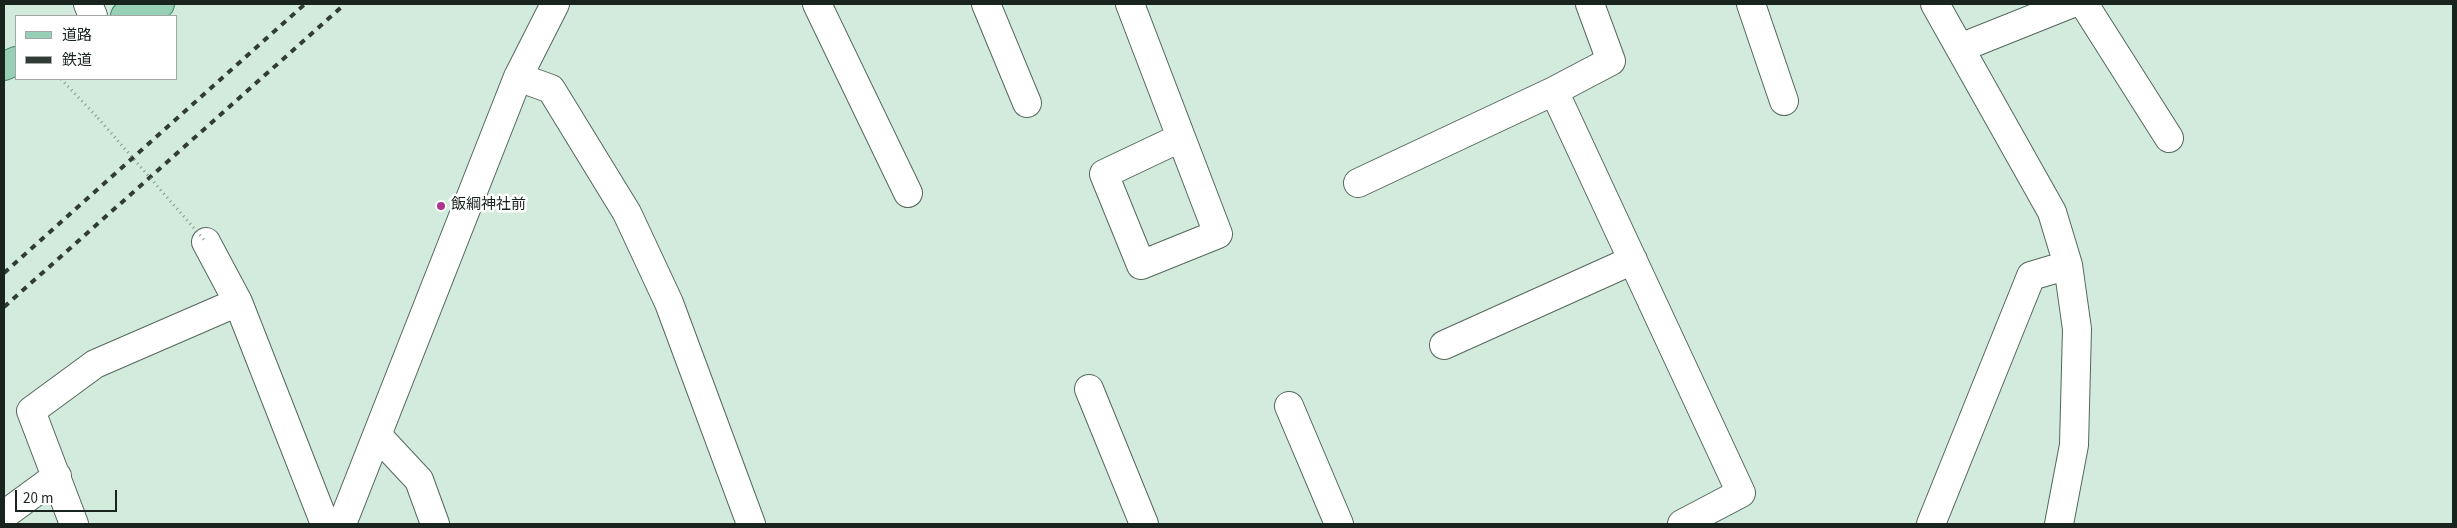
<!DOCTYPE html>
<html>
<head>
<meta charset="utf-8">
<style>
	body { margin:0 }
	#map { position:relative; width:2457px; height:528px; overflow:hidden; background:#d2ebdd; font-family:"Source Sans 3","Noto Sans JP",sans-serif }
	canvas { display:block }
	.frame { position:absolute; inset:0; border:5px solid #1a241f; pointer-events:none }
	.legend { position:absolute; left:15px; top:15px; width:162px; height:65px; box-sizing:border-box; background:#fff; border:1px solid #a3a7a5; margin:0; padding:6px 9px; list-style:none; font-size:15px; color:#1a241f }
	.legend li { display:flex; align-items:center; gap:10px; height:25px }
	.legend b { width:25px; border:1px solid #a3a7a5 }
	.scale { position:absolute; left:15px; top:490px; width:102px; height:22px; box-sizing:border-box; border:2px solid #1a241f; border-top:0; padding-left:6px; font-size:15px; line-height:18px; white-space:nowrap; color:#1a241f; -webkit-text-stroke:4px #fff; paint-order:stroke }
</style>
</head>
<body>
<div id="map">
<canvas width="2457" height="528"></canvas>
<div class="frame"></div>
<ul class="legend">
<li><b style="height:6px;background:#97d0b6"></b>道路</li>
<li><b style="height:6px;background:#313c36"></b>鉄道</li>
</ul>
<div class="scale">20 m</div>
</div>
<script>
const c = document.querySelector('canvas').getContext('2d');
c.lineJoin = 'round';
function stroke(path, color, width, dash) { c.strokeStyle = color; c.lineWidth = width; c.lineCap = dash ? 'butt' : 'round'; c.setLineDash(dash || []); c.stroke(path); }
function write(font, color, halo, rows, align = 'center') {
  c.font = font + ' "Source Sans 3","Noto Sans JP",sans-serif'; c.lineWidth = 5; c.setLineDash([]); c.textBaseline = 'middle'; c.strokeStyle = halo; c.fillStyle = color; for (const [text, x, y, turn = 0] of rows) {
    c.save(); c.translate(x, y); c.rotate((+turn || 0) * Math.PI / 180); c.textAlign = isNaN(turn) ? turn : align; if (halo) c.strokeText(text, 0, 0); c.fillText(text, 0, 0); c.restore();
  }
}
const path = new Path2D(`
	M61,79L98,118`);
const minor = new Path2D(`
	M88,4L93,16
	M817,4L908,193
	M986,4L1027,103
	M1130,4L1218,234L1141,265L1104,174L1180,138
	M1590,4L1611,61L1554,91L1741,493L1682,524
	M1751,4L1784,101
	M1935,4L2052,212L2068,265L2077,329L2074,445L2059,524
	M2084,4L2169,138
	M1960,48L2070,4
	M518,77L551,89L627,213L669,303L751,524
	M1358,183L1554,91
	M206,242L238,302L325,524
	M1444,345L1633,260
	M1089,389L1144,524
	M1289,406L1339,524
	M377,435L419,480L435,524
	M4,515L57,476
	M74,524L31,411L95,364L238,302
	M342,524L518,77L555,4
	M1931,524L2031,276L2068,265`);
const major = new Path2D(`
	M125,16L160,4
	M4,66L16,61`);
const rail = new Path2D(`
	M4,273L305,4
	M4,307L345,4`);
const pathBridge = new Path2D(`
	M98,118L206,242`);
const markers = [
	[441,206,5,"#ab358c"]
];
const poiNames = [
	["飯綱神社前",451,206]
];
stroke(minor, '#53685d', 30);
stroke(major, '#3e8062', 30);
stroke(path, '#85978d', 3, [1, 4]);
stroke(minor, '#fff', 28);
stroke(major, '#97d0b6', 28);
stroke(rail, '#313c36', 4, [6, 6]);
stroke(pathBridge, '#85978d', 3, [1, 4]);
for (const [x, y, r, color] of markers) { const dot = new Path2D(); dot.arc(x, y, r, 0, 2 * Math.PI); c.fillStyle = color; c.fill(dot); stroke(dot, '#fff', 2); }
write('15px', '#1a241f', '#fff', poiNames, 'left');
</script>
</body>
</html>
